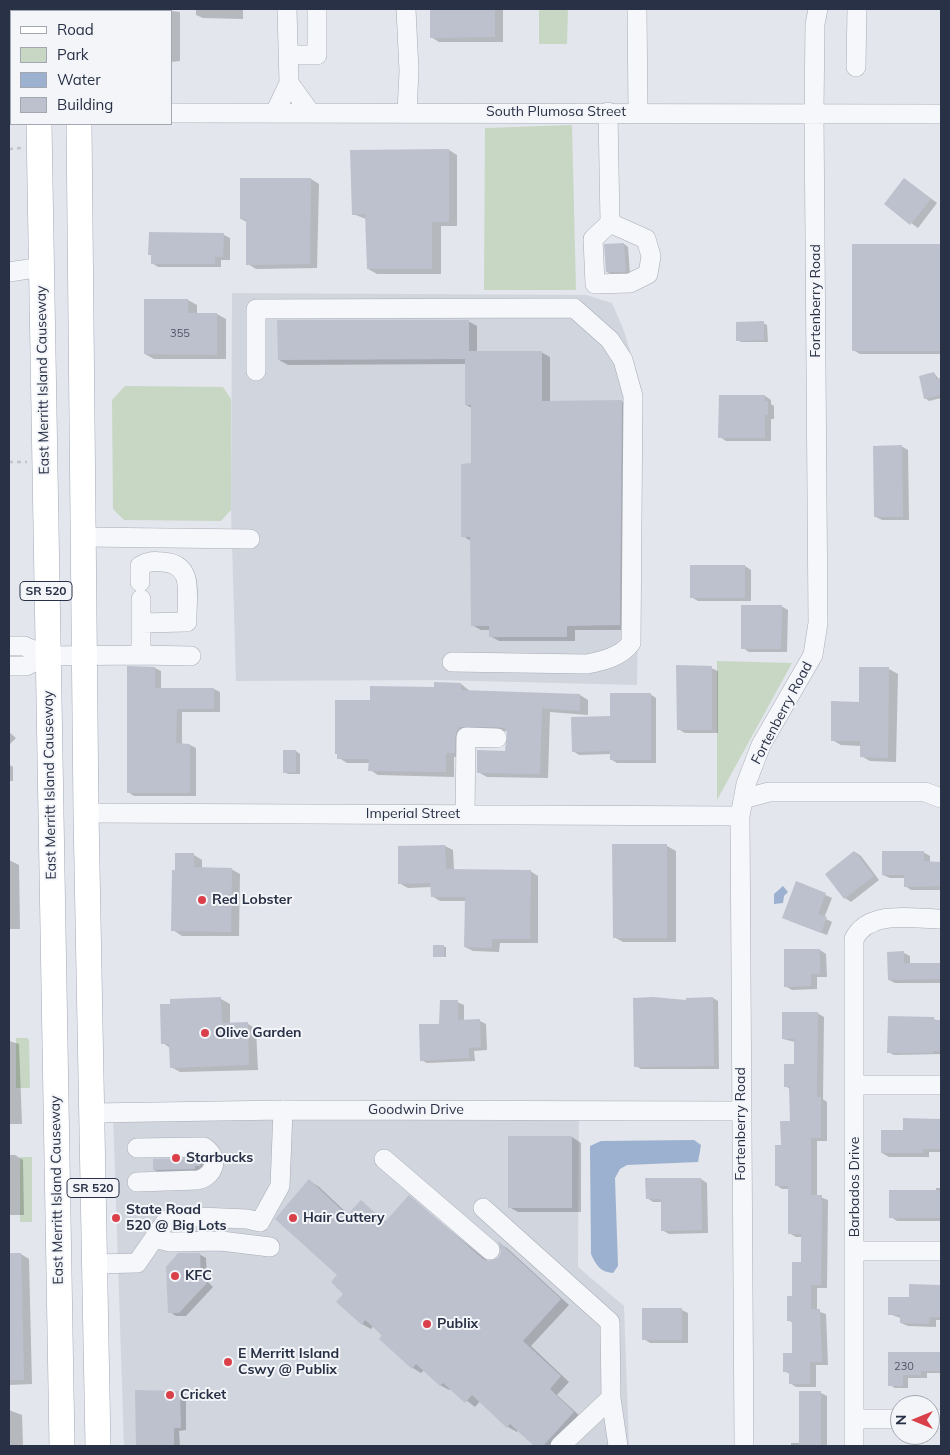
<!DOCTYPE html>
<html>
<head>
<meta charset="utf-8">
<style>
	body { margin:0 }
	#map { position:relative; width:950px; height:1455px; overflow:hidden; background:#e3e6ec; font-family:Mulish,sans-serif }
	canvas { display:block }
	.frame { position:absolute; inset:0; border:10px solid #293146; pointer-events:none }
	.legend { position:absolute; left:10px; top:10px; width:162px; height:115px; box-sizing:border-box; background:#f3f5f9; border:1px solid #a2a7b1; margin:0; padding:6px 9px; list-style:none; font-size:15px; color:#293146 }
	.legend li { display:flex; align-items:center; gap:10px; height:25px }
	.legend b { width:25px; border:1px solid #a2a7b1 }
	.north { position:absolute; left:890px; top:1395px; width:50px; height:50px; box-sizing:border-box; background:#f3f5f9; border:1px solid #a2a7b1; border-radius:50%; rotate:270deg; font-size:14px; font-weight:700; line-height:20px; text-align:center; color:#293146 }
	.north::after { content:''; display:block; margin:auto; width:18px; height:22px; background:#d9404a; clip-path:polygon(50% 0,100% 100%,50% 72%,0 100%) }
</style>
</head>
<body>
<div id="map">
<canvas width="950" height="1455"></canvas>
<div class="frame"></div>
<ul class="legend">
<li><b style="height:6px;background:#fff"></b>Road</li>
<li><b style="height:14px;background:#c7d7c4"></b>Park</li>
<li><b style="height:14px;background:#9cb0cf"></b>Water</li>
<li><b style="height:14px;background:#bdc1cd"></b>Building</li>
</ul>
<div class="north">N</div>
</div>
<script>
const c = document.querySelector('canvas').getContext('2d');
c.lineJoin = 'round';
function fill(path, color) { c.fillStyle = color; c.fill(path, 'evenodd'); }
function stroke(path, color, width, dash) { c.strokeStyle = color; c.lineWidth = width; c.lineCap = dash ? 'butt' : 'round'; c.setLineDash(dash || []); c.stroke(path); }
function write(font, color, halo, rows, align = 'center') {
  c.font = font + ' Mulish,sans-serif'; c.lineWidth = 4; c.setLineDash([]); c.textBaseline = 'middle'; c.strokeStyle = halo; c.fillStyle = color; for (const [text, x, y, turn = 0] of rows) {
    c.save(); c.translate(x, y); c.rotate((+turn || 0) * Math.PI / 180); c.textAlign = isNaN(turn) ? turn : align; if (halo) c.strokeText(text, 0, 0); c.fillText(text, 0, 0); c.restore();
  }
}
const built = new Path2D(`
	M232,293L586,295L612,303L624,331L640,384L642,402L637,685L438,680L236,681L231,510Z
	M579,1110L578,1267L624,1306L629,1446H124L113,1112Z`);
const green = new Path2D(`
	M539,9H568L567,44H539Z
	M572,125L576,290H484L485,128Z
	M125,386L223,387L231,399V510L221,521L124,520L113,509L112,400Z
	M717,661L792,663L717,800Z
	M16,1038H27L29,1040L30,1088H16Z
	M20,1157H32V1222H20Z`);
const water = new Path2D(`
	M783,886L788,892L784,896L783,903L774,904V894Z
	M694,1140L701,1145L698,1162L627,1165L620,1169L615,1178L618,1266L613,1273C600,1272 596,1265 591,1254L590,1146L601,1141Z`);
const shadow = new Path2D(`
	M196,9H243V19L203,18L196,15Z
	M431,9H520H503V42H439L431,37Z
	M171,11L180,12V61L171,62Z
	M449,150L457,155V226H441V274H377L368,269L366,219L353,214Z
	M311,179L319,184L317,268L256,269L248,264L247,222L241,219Z
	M905,179L937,203L918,228L885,204Z
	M224,235L230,238V260H221V267H158L152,263Z
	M624,244L628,247L630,274H611L607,272Z
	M854,245H941V354H860L853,350Z
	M188,300L197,305V314H217L226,319V359H154L145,354Z
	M468,321L477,326V353L541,352L550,357V402L621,401L630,406L628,630H575V641H499L490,636V630H481L472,625L471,541L463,536L472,465V408L466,405V364L288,365L279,360Z
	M763,323L767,325L768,342H741L737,340Z
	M934,373L939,379H941V398L929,401L925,398Z
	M765,396L771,400V404L774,406V419H771V441H726L720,437Z
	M901,446L908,450L909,520H882L876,517Z
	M745,566L751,570V601H698L691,597Z
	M781,606L788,610L787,652H749L743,648Z
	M128,668H155L161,671V689H214L220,692V712H182V745H190L196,748V796H134L128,792Z
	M711,668L718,671V733H685L678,729Z
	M889,669L898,674L896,762L870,761L861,756V746L841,745L832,740Z
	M436,684H461L470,691L580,695L588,700V715L550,712L548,778L487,777L478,772L506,752L508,731H468L463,757H454V777L378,775L370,770V763H347L339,758L371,702L435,688Z
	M650,694L656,698V763H617L612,760L611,754L579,755L573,751L611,717Z
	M9,732L16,738L10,744V765L13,767V781H9Z
	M296,751L300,754V774H288L284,772Z
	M445,846L453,850L454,870L530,871L538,876V943H500L499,952L473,951L465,947L466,901H440L432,896V887L408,888L399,883V847Z
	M667,846L676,851V942H623L614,937Z
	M855,852L861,856L879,880L851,902L845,898Z
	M923,852L930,856V863H941V890H911L905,886V878H890L883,875Z
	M194,855L202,860V868L231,869L240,874L239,936H182L173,930L176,871Z
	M9,860L19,865L20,929H9Z
	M797,882L832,898L824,918L832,922L827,935L790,921Z
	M434,946L446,947V957L434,956Z
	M820,950L826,954L827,977H817V989L792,990L785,986Z
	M904,953L910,956V964H940L941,954V983H895L889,980Z
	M713,998L718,1001L719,1069H641L636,1066Z
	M221,999L230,1004V1024H248L256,1029L258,1070L180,1072L171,1067L170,1048L163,1043Z
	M457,1002L464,1005V1021H480L486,1024L487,1050L474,1051L475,1061L427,1063L421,1060L440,1025Z
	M817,1013L824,1017L823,1099L827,1102V1141H817V1196L828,1200L827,1288H817V1311L826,1314L828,1365H816V1387H796L790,1383V1374L784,1371L793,1354V1323L788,1320L802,1263V1237H796L789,1233V1189H782L776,1185L782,1147L791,1122L790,1089L785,1086L795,1065V1042L783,1039Z
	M933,1019L941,1021V1054L894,1055L888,1052Z
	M9,1041L19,1044L22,1124H9Z
	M904,1119L941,1120V1152H929V1157H889L882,1153L904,1131Z
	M509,1137H572L581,1143V1212H518L509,1207Z
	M9,1155H15L23,1160L24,1215H9Z
	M199,1160L206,1163L201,1172L161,1173L154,1170Z
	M701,1179L707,1183L708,1233L669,1234L662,1230V1202H653L647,1198Z
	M309,1181L318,1186L349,1215L361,1202L386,1222L409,1197L489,1262L500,1258L502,1252L500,1244L507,1248L569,1305L531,1346L569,1382L557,1395L582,1418L556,1446H536L518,1430L517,1432L508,1427L480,1401L475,1407L451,1388L449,1390L440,1385L424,1370L421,1373L413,1368L373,1326L371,1329L362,1324L345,1294Z
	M936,1188H941V1221H897L891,1217L936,1191Z
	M9,1254H21L29,1259L32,1384L9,1385Z
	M199,1254L206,1258L207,1281L213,1287L186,1316H176L170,1312Z
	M910,1285H941V1320H936V1327L908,1326L901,1323V1318L889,1314L910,1298Z
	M682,1310L688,1313V1343H650L644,1339Z
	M941,1352V1373H927V1378H908V1388H895L890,1385V1353Z
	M136,1392H180L186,1395V1430L179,1431L180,1446H137Z
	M821,1393L827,1396V1446H791V1443H801Z
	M9,1410L22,1415L23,1446H9Z`);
const building = new Path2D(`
	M430,9H495V37L430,38Z
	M449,149V222H432V269H367L365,214L352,215L350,150Z
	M240,178H311L310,264L246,265V219H240Z
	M904,178L931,199L910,225L884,204Z
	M149,232L224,233L223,257H215V264H151V255H148Z
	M624,243L626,272H606L604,244Z
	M852,244H941V351H852Z
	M144,299H188V313H217V355L144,354Z
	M277,320H469V351H542V401L622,400L620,625L567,626V637H489V626H471L470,537H461V464L471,463V405H465V359L278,360Z
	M764,321V340L736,341V322Z
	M934,372L936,379L941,378V395L924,399L919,376Z
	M719,395H765V401H768V415H765V438H718Z
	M902,445L903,517H874L873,446Z
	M690,565H745V598H690Z
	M741,605H782L781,649H741Z
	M676,665L712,666V730H677Z
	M127,666L155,667V688H214V709H177L176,743L190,744V793H127Z
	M859,667H889L888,758L860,757V741H831V701L859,702Z
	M434,682L461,683V690L580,694V711L542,708L540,774L477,773V750L505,751L507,733L505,728L497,727H459L455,736V753H446V772L368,771L369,759H337V754H335V700H370V686L434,687Z
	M610,693H651V760H610V751L572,752L571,717L610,716Z
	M283,750H296V772L283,773Z
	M612,844H667V938H613Z
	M445,845L446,869L531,870L530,939H492V948L464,947L465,897H431L430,883L398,884V846Z
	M854,851L874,876L844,899L825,874Z
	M882,851H924V861L941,862V886L904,887V875H882Z
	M175,853H194V867L232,868L231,932L171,931L172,870H175Z
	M796,881L826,893L818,914L827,917L821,933L782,918Z
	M433,945H444V957H433Z
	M784,949H820V974H811V986L784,987Z
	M904,951V963H941V979L888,980L887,952Z
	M221,997L222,1023L248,1022L249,1065L170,1068L169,1044H161L160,1004H170V999Z
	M653,997L686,1000V998L713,997L714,1066L634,1067L633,998Z
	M440,1000H458V1020L480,1019L481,1047L469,1048V1058L420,1061L419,1024H439Z
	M782,1012H818L817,1097H821V1138H811V1195H822L821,1285H811V1309H820L822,1362H810V1384H789V1372H783V1353H792V1321H787V1296H792V1262H801V1234H788V1186H775V1145H781L780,1121H790L789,1087H784V1064H794V1039H782Z
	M888,1016L934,1017V1020H941V1051H933V1053H887Z
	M903,1118L941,1119V1149H923V1153H881V1130H903Z
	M508,1136H572V1208H508Z
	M200,1158V1166H195V1169L153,1170V1159Z
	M645,1178H701L702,1230L661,1231V1199H646Z
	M309,1179L347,1215L361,1200L385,1222L409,1195L483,1259L488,1261L498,1258L501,1252L498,1241L561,1299L523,1341L561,1376L550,1389L574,1412L543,1446H534L510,1424L507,1428L472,1395L465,1403L443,1383L440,1386L416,1364L412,1369L379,1339L382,1335L365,1320L362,1325L336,1302L343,1294L331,1282L337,1275L275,1219Z
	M889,1190H941V1218H889Z
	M9,1253H21L24,1380H9Z
	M178,1253H200L201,1276L207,1283L179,1313H168L166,1267Z
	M909,1284L941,1285V1317H930L929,1324L900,1323V1315H888V1297H909Z
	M642,1308H682V1340H642Z
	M888,1352H941V1371H921V1375H903V1386H888Z
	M135,1390L180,1391L181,1428H174V1446H136Z
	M799,1391H821V1446H799Z`);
const path = new Path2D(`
	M124,9V11
	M9,91H11
	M9,149L21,148
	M9,462H27`);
const minor = new Path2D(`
	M287,9L289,83
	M406,9L409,71L407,112
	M637,9L638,113
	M288,55H317V9
	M856,67L857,9
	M608,112L610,223L593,239L595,284L630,283L648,274L651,256L646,239L610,223
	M9,113H11
	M171,113L941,114
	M275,113L289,83L310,112
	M9,272L42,267
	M256,371V309L574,308L610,340L623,360L633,396L631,643C621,657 602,661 587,664L452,662
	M84,537L250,539
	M141,599V623
	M9,646H24L47,656L141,655V623L187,622C186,597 196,564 163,562C154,561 148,561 140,566V582
	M141,655L191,656
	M9,666H26L47,656
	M743,799L769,792H925L941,798
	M86,813L740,816
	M465,814L466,737L497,738
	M854,1085H941
	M92,1113L283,1110L740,1111
	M137,1148L204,1147C220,1158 215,1175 198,1180L137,1182
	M384,1159L490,1250
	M483,1208L610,1322L611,1398L560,1446
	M260,1222L280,1186L283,1110
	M154,1238L170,1242L221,1241L270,1247
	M855,1251H941
	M94,1264L137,1263L166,1221L175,1216L247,1219L260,1222
	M611,1398L618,1446
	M854,1419H900
	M930,1419H941
	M744,1446L740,816L746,784L761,745L813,655L818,623L814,113L815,24L818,9
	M854,1446V939C869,909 913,919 941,919`);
const major = new Path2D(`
	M39,9V11
	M78,9V11
	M39,124L62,1446
	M79,124L86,813L98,1446`);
const markers = [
	[202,900,5,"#d9404a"],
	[205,1033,5,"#d9404a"],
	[176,1158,5,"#d9404a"],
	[116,1218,5,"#d9404a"],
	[293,1218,5,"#d9404a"],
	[175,1276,5,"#d9404a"],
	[427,1324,5,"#d9404a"],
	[228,1362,5,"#d9404a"],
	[170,1395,5,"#d9404a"]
];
const numberNames = [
	["355",180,334],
	["230",904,1367]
];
const shields = [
	[46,591,52],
	[93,1188,52]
];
const shieldNames = [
	["SR 520",46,591],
	["SR 520",93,1188]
];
const streetNames = [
	["South Plumosa Street",556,112],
	["Fortenberry Road",816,301,-90],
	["East Merritt Island Causeway",43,380,-91],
	["Fortenberry Road",782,713,-62],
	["East Merritt Island Causeway",50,785,-91],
	["Imperial Street",413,814],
	["Goodwin Drive",416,1110],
	["Fortenberry Road",741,1124,-90],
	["Barbados Drive",855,1187,-90],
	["East Merritt Island Causeway",57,1190,-91]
];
const poiNames = [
	["Red Lobster",212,900],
	["Olive Garden",215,1033],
	["Starbucks",186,1158],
	["State Road",126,1210],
	["520 @ Big Lots",126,1226],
	["Hair Cuttery",303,1218],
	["KFC",185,1276],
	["Publix",437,1324],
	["E Merritt Island",238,1354],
	["Cswy @ Publix",238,1370],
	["Cricket",180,1395]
];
fill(built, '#d1d5de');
fill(green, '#c7d7c4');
fill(water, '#9cb0cf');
fill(shadow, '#0003');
fill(building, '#bdc1cd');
stroke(minor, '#a7acb7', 20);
stroke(major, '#a1a9b9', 26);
stroke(path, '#c1c4cb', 2.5, [4, 4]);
stroke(minor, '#f6f7fa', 19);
stroke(major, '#fff', 25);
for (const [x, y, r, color] of markers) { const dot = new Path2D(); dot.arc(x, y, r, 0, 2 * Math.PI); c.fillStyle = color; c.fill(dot); stroke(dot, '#f3f5f9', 2); }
write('11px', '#4e5568', null, numberNames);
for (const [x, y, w] of shields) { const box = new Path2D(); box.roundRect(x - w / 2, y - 9.5, w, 19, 4); c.fillStyle = '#f3f5f9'; c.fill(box); stroke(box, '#293146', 1); }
write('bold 12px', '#293146', null, shieldNames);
write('14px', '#293146', '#f3f5f9', streetNames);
write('bold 14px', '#293146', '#f3f5f9', poiNames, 'left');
</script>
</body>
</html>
